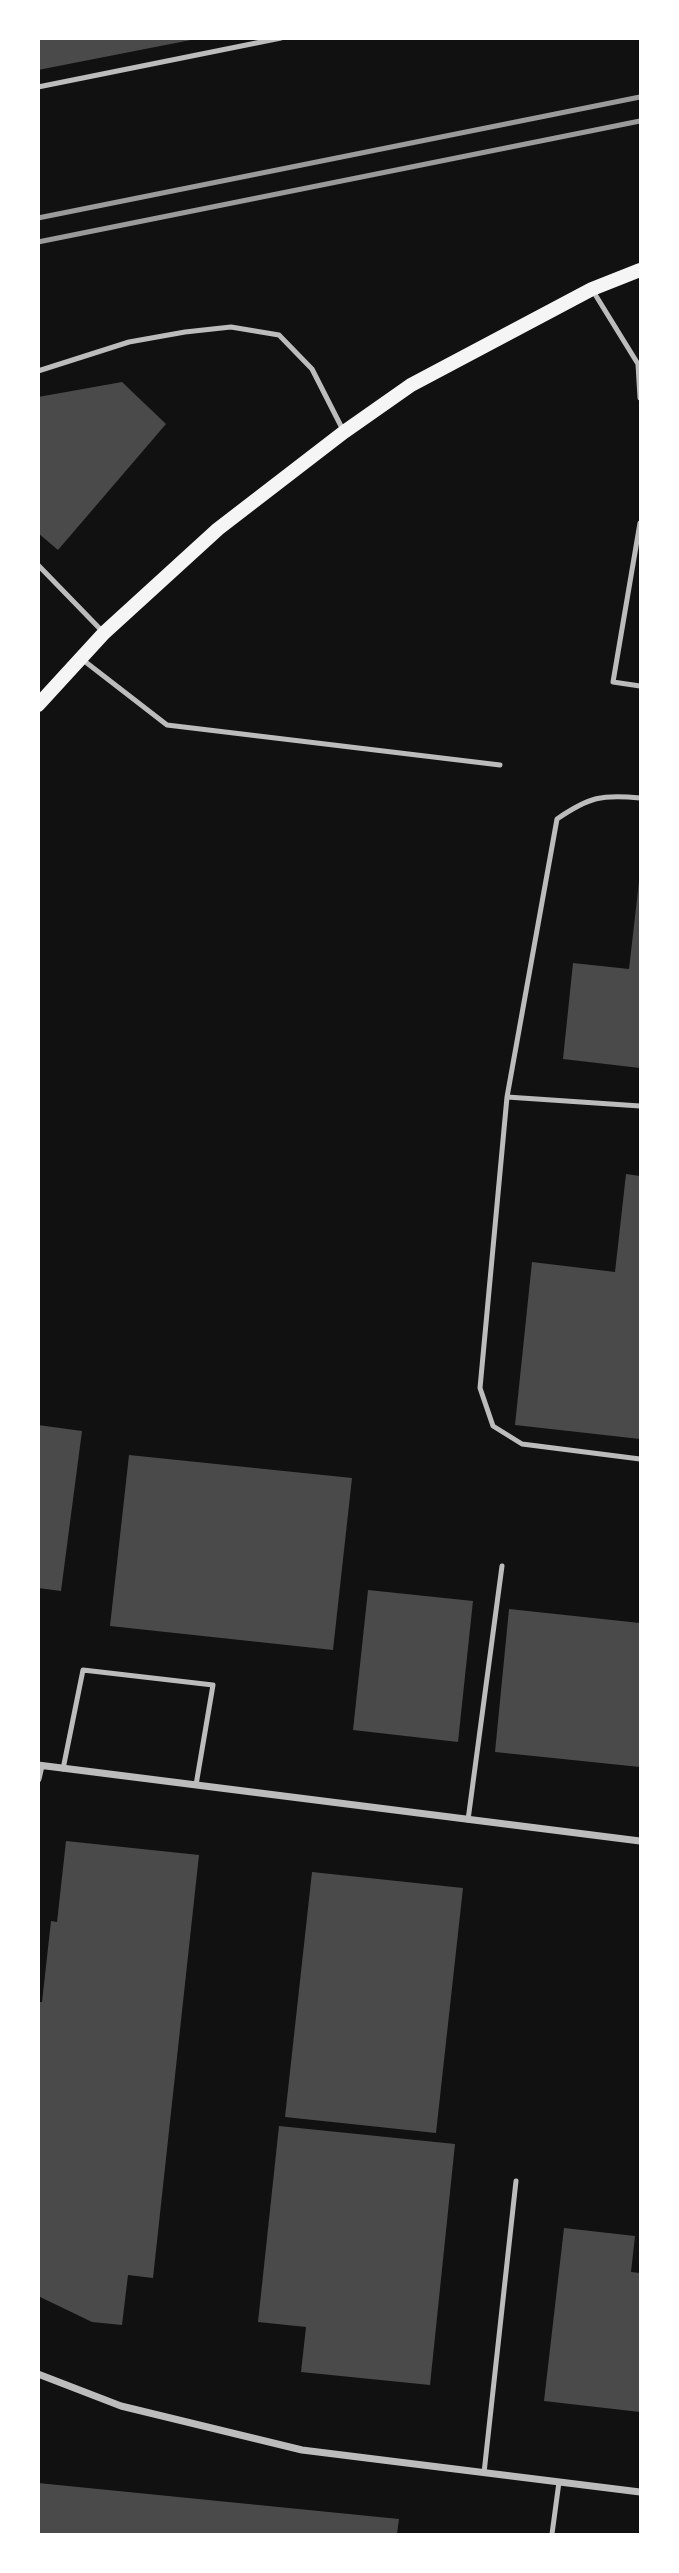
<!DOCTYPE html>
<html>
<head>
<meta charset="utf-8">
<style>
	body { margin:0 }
	#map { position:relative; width:679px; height:2573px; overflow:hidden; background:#111; font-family:"DM Sans",sans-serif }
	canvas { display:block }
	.frame { position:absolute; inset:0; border:40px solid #fff; pointer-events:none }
</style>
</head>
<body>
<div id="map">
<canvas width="679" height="2573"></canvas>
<div class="frame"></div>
</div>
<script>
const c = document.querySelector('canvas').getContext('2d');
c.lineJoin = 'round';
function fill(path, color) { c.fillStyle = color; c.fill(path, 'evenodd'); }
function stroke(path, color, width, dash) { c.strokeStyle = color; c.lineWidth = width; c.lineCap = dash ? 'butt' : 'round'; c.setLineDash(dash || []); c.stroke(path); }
const building = new Path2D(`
	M38,38H191V40L38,70Z
	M122,382L166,424L58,550L38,533V397Z
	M639,882L640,1068L563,1059L573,963L629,969Z
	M626,1174L640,1176V1439L515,1425L532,1262L615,1272Z
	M38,1425L82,1431L61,1591L38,1588Z
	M129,1455L352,1478L333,1650L110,1626Z
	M368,1590L473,1601L458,1742L353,1730Z
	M509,1609L640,1623V1767L495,1752Z
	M66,1841L199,1855L153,2278L128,2275L122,2325L92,2322L38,2296V2002H42L51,1921L57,1922Z
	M312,1872L463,1888L436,2133L285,2117Z
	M279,2126L455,2144L430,2385L301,2372L306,2327L258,2322Z
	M564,2228L635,2236L631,2272L640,2273V2412L544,2401Z
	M38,2483L399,2519L397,2534H38Z`);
const service = new Path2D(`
	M38,87L281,38
	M593,291L638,364L640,398
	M38,371L129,342L185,332L231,327L279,335L312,369L344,432
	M640,523L613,682L640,686
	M38,565L104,633
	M83,660L167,725L500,765
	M640,798C602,794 589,797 557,819L507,1097L480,1388L493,1426L522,1444L640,1459
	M507,1097L640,1106
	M63,1769L83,1670L213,1685L196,1785
	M468,1820L502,1566
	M484,2473L516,2181
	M552,2534L559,2482`);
const minor = new Path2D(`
	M38,1765L640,1841
	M38,1779L41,1766
	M38,2374L121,2406L302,2450L640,2492`);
const secondary = new Path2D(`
	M38,705L104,633L218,529L344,432L411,385L592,289L640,270`);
const rail = new Path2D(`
	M38,218L640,97
	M38,242L640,121`);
fill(building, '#4a4a4a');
stroke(service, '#bcbcbc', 5);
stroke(minor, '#bcbcbc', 7);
stroke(secondary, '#f5f5f5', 14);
stroke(rail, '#9a9a9a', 5);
</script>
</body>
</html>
